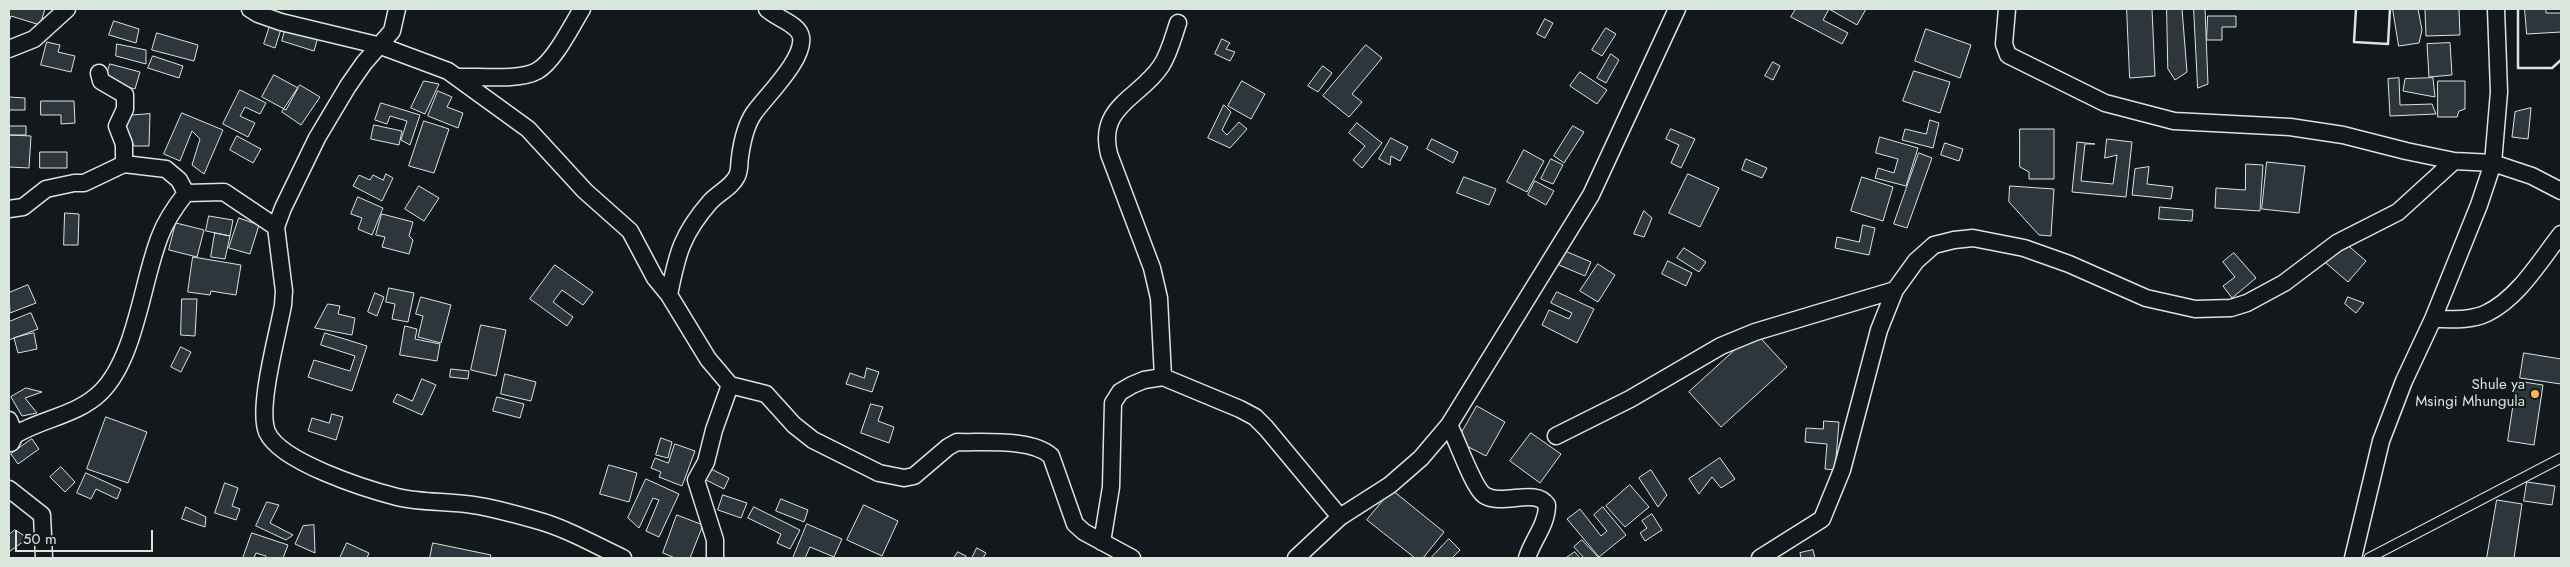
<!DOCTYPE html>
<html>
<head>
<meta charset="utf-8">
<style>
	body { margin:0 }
	#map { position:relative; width:2570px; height:567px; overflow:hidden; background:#14181c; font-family:Jost,sans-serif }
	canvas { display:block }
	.frame { position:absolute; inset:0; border:10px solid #d8e6dc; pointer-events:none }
	.scale { position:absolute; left:15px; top:530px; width:138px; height:22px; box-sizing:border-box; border:2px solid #d8e6dc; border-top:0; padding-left:6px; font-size:15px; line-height:18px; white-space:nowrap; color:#d8e6dc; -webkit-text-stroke:4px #14181c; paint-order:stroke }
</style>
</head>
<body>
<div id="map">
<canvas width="2570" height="567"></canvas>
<div class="frame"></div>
<div class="scale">50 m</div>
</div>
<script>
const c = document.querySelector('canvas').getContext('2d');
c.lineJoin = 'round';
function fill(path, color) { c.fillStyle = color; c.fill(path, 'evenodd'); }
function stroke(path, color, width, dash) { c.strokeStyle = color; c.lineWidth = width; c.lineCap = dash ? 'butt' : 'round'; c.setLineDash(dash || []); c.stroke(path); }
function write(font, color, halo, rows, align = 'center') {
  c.font = font + ' Jost,sans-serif'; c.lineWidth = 4; c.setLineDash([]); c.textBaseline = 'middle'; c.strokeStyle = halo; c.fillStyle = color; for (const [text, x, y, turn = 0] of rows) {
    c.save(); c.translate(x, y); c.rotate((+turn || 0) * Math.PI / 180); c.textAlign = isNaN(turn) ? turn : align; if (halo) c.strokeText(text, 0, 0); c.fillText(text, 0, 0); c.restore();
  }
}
const building = new Path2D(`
	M9,9H45L40,25L11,16L9,22Z
	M1796,9H1866L1857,25L1829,9L1823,20L1848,33L1842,44L1791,17Z
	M2127,9H2152L2155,76L2130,78Z
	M2167,9H2182L2187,72L2175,80L2168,69Z
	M2194,9H2205L2208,84L2198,88Z
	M2393,9H2418L2422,30L2419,43L2399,46Z
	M2459,9L2460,35L2426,36L2425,10Z
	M2525,9H2546V13H2561V32L2527,34Z
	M2208,16H2236V27H2222V40H2207Z
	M1545,19L1553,23L1545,38L1537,34Z
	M114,21L139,29L136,43L109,35Z
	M271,23L282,26L275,48L264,44Z
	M286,27L318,37L314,51L282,41Z
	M1606,28L1616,34L1602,56L1592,50Z
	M1926,29L1971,45L1960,78L1915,61Z
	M157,33L198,45L194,61L152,50Z
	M1222,39L1230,43L1226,49L1235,52L1230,61L1215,54Z
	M47,42L60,45L58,52L75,56L71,72L41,65Z
	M2450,43L2452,75L2429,77L2427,44Z
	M117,44L146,50V64L116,56Z
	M1366,45L1382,58L1352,94L1362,102L1349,117L1323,96Z
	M1611,54L1619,60L1606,83L1597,78Z
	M153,56L183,66L179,78L148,68Z
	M1773,62L1780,66L1773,80L1765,76Z
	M110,64L140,72L135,89L105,81Z
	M1323,66L1332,73L1318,92L1308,86Z
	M1914,71L1950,82L1940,113L1903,101Z
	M1580,72L1607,90L1597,104L1570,86Z
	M274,75L298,88L286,110L262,97Z
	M2399,78L2400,105L2432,104L2436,114L2390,116L2388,79Z
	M2433,78L2435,97L2403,91L2405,79Z
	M424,81L439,84L425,114L411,108Z
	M1242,81L1265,94L1251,119L1228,106Z
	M2438,81H2465V109L2459,111L2457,117H2438Z
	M300,85L320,97L301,125L282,112Z
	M240,90L266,103L260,114L245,107L240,116L255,123L248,137L223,124Z
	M438,91L452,97L447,107L463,113L458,128L428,116Z
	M9,97L25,98V110H9Z
	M41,101H74L75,123L61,124V115H41Z
	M381,103L420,115L410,145L401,140L407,121L390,116L387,124L375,120Z
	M1224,105L1231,112L1222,130L1227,135L1239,122L1247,129L1230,148L1208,138Z
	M2531,108L2528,139L2512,137L2515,112Z
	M182,113L223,130L204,174L192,165L200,139L192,131L180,161L164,154Z
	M150,114L149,146H134L129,133L124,134V116Z
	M1930,120L1939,123L1933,148L1902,140L1905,129L1926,134Z
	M424,121L449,129L434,173L409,166Z
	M1357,123L1382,143L1362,168L1353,160L1365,146L1349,133Z
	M374,125L402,131L399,145L371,139Z
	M9,126H26V135H9Z
	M1573,126L1584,132L1564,163L1554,156Z
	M1671,129L1695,139L1681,168L1671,163L1679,145L1666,139Z
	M2020,129H2054V179H2029V172L2020,167Z
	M9,135L31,136L29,168L9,167Z
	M237,136L261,149L253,163L230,150Z
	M1880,137L1918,148L1906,186L1875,178L1878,168L1894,173L1898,159L1876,153Z
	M1391,138L1408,147L1400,161L1391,156L1390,165L1379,159Z
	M1432,139L1458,152L1453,163L1427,149Z
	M2107,139L2132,142L2126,197L2072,192L2077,142L2095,144H2085L2081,181L2113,184L2117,155L2105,158Z
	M1945,143L1963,149L1959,161L1941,155Z
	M1524,150L1544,161L1527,192L1507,182Z
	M40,152H67V168H40Z
	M1919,153L1932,158L1907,228L1894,224Z
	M1551,159L1563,165L1553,184L1541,179Z
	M1746,159L1767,168L1762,178L1742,170Z
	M2267,162L2305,166L2299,213L2262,209Z
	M2246,164L2263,165L2260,211L2215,208L2216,188L2245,190Z
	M2149,167L2147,184L2173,187L2171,199L2132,195L2135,169Z
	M386,174L393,178L382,201L353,186L359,175L370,180L373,175L383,180Z
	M1688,174L1719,188L1700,227L1669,213Z
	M1464,177L1496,189L1489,205L1457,193Z
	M1862,177L1893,187L1883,221L1851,211Z
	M1535,181L1554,191L1546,205L1528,195Z
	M419,186L439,198L424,221L405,209Z
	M2010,186L2054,189L2051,236L2039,235L2009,202Z
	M358,197L383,208L372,235L358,229L362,218L351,214Z
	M2160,207L2193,210L2192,221L2159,219Z
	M1644,211L1652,218L1644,237L1634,234Z
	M65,213L79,214L78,245H64Z
	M382,214L413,222L409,236L413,240L409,254L382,247L385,237L376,235Z
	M209,216L233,220L230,236L206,231Z
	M239,218L259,225L250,254L229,248Z
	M176,223L204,230L197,257L169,250Z
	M1863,225L1875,228L1869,255L1835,248L1837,237L1859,242Z
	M215,233L230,236L225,259L211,257Z
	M2344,242L2366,261L2348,282L2326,263Z
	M1684,248L1706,262L1699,272L1677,258Z
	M1565,251L1591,262L1585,276L1559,265Z
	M2234,253L2256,278L2232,298L2223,286L2235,277L2223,262Z
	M193,257L241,265L236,295L211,291L210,295L188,292Z
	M1668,261L1692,273L1686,286L1662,274Z
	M1598,264L1615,275L1598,302L1580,291Z
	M555,265L593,292L583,305L562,290L553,302L573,317L567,326L530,299Z
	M28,285L36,303L10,313L9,293Z
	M389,288L414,293L408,322L392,319L395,304L386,302Z
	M1557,292L1594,309L1577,343L1542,325L1549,310L1569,319L1572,313L1551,303Z
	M375,293L384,297L377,316L368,312Z
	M421,297L451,305L441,343L418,337L423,316L416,314Z
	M2348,297L2364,303L2356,313L2345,304Z
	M182,299H197L195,336L181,335Z
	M328,304L340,306L338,314L355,318L352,335L315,328Z
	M31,313L38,329L9,340V322Z
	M481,325L506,330L496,376L471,370Z
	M405,326L417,329L415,339L440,344L437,361L400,355Z
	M1755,332L1787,367L1721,427L1689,392Z
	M34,333L37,349L18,353L14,338Z
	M325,333L367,346L352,391L308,377L314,360L350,371L355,356L321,345Z
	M181,347L191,352L181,372L171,367Z
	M2524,353L2561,359V384L2520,378Z
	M867,368L879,372L872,392L846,384L850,373L864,378Z
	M451,369L469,371L468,379L450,377Z
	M505,374L536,382L531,401L501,394Z
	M422,379L436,385L422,415L393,402L397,394L412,401Z
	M2517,381L2543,385L2534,445L2508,441Z
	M26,388L42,392L25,398L37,413L22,416L11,397Z
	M497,397L524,404L520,418L493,411Z
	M871,404L883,407L878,421L894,427L889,443L861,433Z
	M1477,406L1505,422L1486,456L1457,441Z
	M332,414L343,417L336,440L308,431L312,418L329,423Z
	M106,417L147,432L128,483L87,469Z
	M1824,421L1839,422L1835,470L1825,469L1827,444L1805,442L1806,428L1823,429Z
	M1531,433L1561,454L1540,483L1510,461Z
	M661,438L672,442L668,458L656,455Z
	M32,439L39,449L18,464L11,454Z
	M675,444L695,451L682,486L659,477L661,472L651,468L655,458L668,463Z
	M1720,458L1735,479L1721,488L1712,477L1699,494L1689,479Z
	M609,465L637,473L629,502L600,494Z
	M61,467L75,482L65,492L50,477Z
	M711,469L729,478L724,489L706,480Z
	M1651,470L1667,495L1658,507L1639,478Z
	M86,473L121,489L117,499L96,489L91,499L77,493Z
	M646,479L679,494L659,537L646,531L659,500L653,498L639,528L628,518Z
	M2527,482L2555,486L2552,505L2524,501Z
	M225,483L238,488L232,506L240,509L236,520L215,513Z
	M1630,485L1649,507L1625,527L1606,506Z
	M1392,490L1444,532L1423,558H1415L1367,520Z
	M723,495L747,503L741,518L718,510Z
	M781,499L808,510L804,522L776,511Z
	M2497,500L2522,504L2514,558H2487Z
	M267,502L279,505L270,523L293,535L286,540L256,526Z
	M864,505L898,521L882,556L847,540Z
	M186,507L206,517L205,527L182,519Z
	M754,507L800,530L790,549L777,543L781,534L748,518Z
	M1603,507L1626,535L1599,557L1567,519L1580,509L1601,536L1607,531L1594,515Z
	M1652,514L1662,530L1645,541L1640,533L1647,528L1642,521Z
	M677,515L703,525L690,558H675L663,553Z
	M807,524L842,539L834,557L810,547L805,558H793Z
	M314,525L315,553L295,544L303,526Z
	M15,530L28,538L9,552V535Z
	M252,533L288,545L283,558H265L266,556L256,553L254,558H243Z
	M1449,539L1460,550L1452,558H1431Z
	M1582,540L1599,558H1584L1574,547Z
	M347,543L369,553L367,558H340Z
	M433,543L491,555L490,558H430Z
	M977,548L986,553L983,558H972Z
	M1813,550L1815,558H1801L1800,553Z
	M958,552L966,556L965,558H954Z
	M1575,552L1580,558H1566Z`);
const lane = new Path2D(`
	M2369,558L2561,458`);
const street = new Path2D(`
	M250,9L258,14L281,22L381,46L448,71L528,129L585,191L630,231L655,278L669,295L708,359L730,385L766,394L794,425L813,440L879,473L904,478L914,476L948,447L957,442C983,443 1032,438 1051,456L1075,524L1084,532L1132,558
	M397,9L392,31L364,63L348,86L317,138L283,208L276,227L284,291L283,305C278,334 257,407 267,432C280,462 366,489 397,497C422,503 448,501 473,505C494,508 515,514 536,520C566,528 595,545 623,558
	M2007,9L2004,44L2008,55L2105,103L2174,121L2290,127L2343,135L2406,151L2454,161L2493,163L2532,176L2561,191
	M9,49L34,39L67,9
	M99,73L101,81L125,95V109L117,126L124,144V164
	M457,77C478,76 519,81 537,71C554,62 572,25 582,9
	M9,209L23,207L46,189L74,183H84L124,164L166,169L179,180L186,193
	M669,295C677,254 682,234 710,202C718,193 732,187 737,176C740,170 739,162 740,157C742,142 745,126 754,113C766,96 805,59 801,37C799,24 776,18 767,9
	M2433,319C2450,319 2471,321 2487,313C2518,298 2540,261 2561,234
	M1163,377L1159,298L1152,268L1109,154C1097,106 1140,98 1161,66C1169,54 1173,38 1178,23
	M9,420L15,435L11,443
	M1449,425C1457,440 1473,487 1484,495C1502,507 1536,487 1547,505C1547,525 1533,539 1527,558
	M1556,436L1630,399L1721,346L1755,332L1895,290
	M9,439C36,419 76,417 101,392C136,357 142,281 160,236C166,220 175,207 186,193L224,192L276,227
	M9,489L42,515L44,558
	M1102,542L1111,487L1113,403L1120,392L1132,385L1144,380L1163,377L1240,409L1255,417L1266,428L1340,517
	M715,558V540L696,480L706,462L714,430L730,385
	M1296,558L1340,517L1390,485L1421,458L1449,425L1591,195L1677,9
	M1760,558L1822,519L1842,470L1879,330L1895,290L1916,261L1934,245L1954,240L1973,238L2024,248L2069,264L2146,298L2195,309L2231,308L2247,303L2284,283L2337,243L2398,212L2454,161
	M2353,558L2381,441L2404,381L2433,319L2479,205L2493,163L2499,92L2496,9`);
const wall = new Path2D(`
	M2356,9L2354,42L2388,44L2390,9
	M2518,9V68H2552L2561,60`);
const markers = [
	[2535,394,5,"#ffb74d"]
];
const poiNames = [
	["Shule ya",2525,385],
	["Msingi Mhungula",2525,402]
];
fill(building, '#2c363c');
stroke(building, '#d8e6dc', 1);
stroke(lane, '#d8e6dc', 11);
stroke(street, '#d8e6dc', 19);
stroke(lane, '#14181c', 9);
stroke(street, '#14181c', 16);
stroke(wall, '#d8e6dc', 2.5);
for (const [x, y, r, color] of markers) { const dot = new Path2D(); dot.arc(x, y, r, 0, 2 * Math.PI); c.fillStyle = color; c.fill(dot); stroke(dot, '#14181c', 2); }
write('15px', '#d8e6dc', '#14181c', poiNames, 'right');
</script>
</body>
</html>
